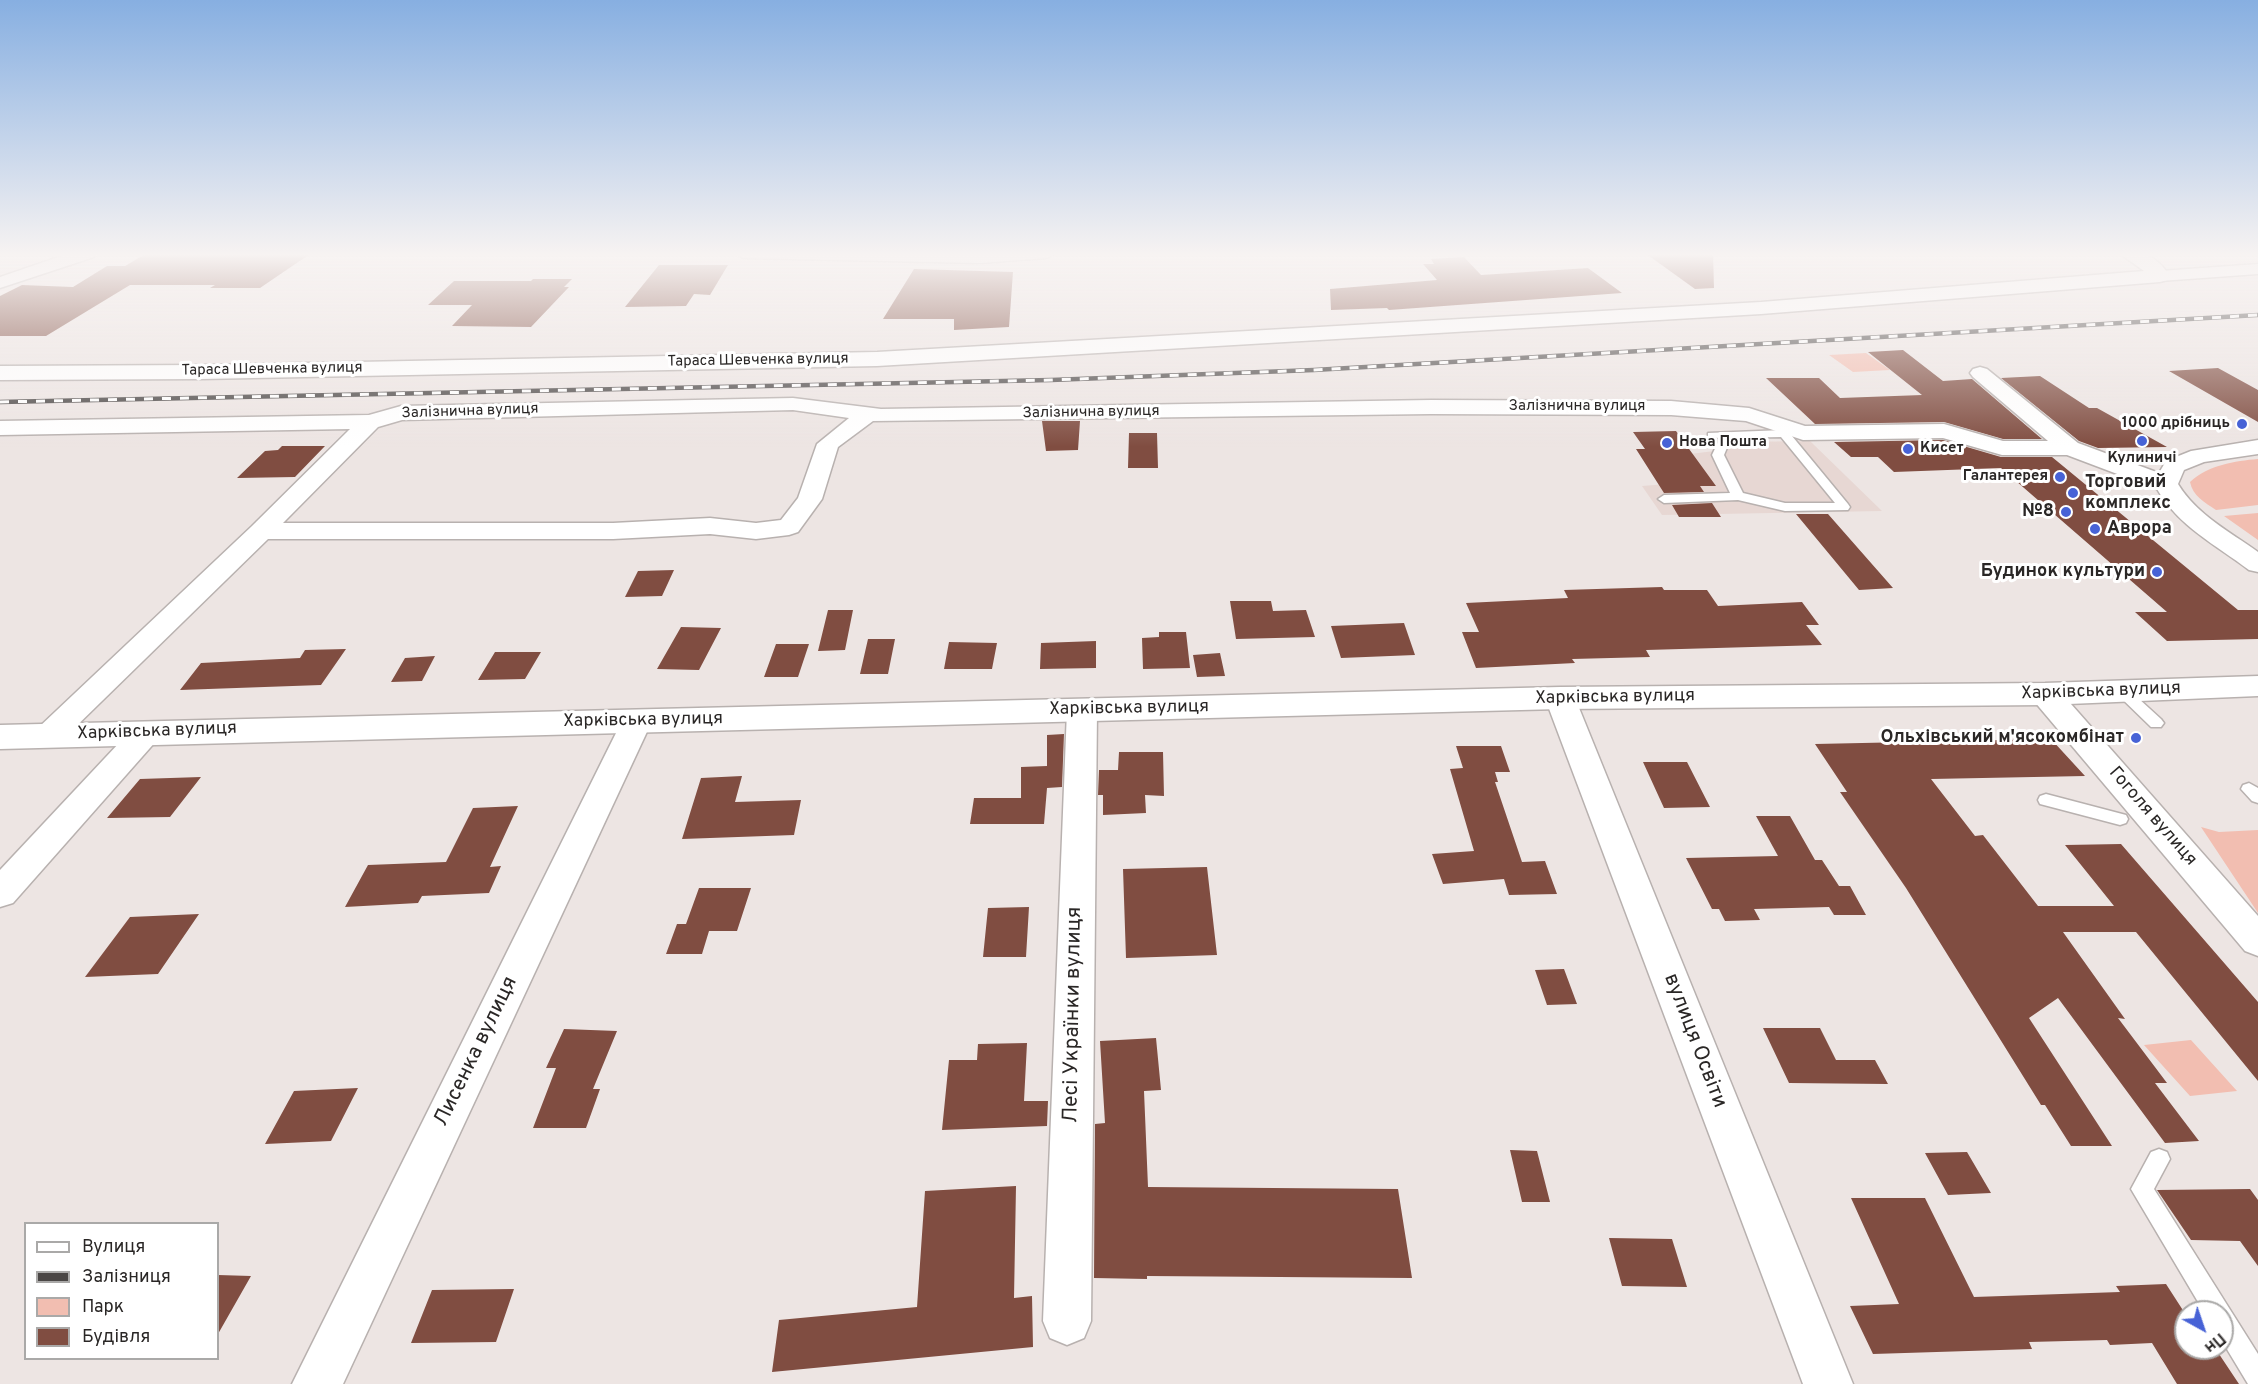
<!DOCTYPE html>
<html>
<head>
<meta charset="utf-8">
<style>
	body { margin:0 }
	#map { position:relative; width:2258px; height:1384px; overflow:hidden; background:#ede5e3; font-family:Overpass,sans-serif }
	canvas { display:block }
	.legend { position:absolute; left:24px; top:1222px; width:195px; height:138px; box-sizing:border-box; background:#fff; border:2px solid #aaa9a8; margin:0; padding:8px 10px; list-style:none; font-size:18px; color:#2a2726 }
	.legend li { display:flex; align-items:center; gap:12px; height:30px }
	.legend b { width:30px; border:2px solid #aaa9a8 }
	.north { position:absolute; left:2174px; top:1300px; width:60px; height:60px; box-sizing:border-box; background:#fff; border:2px solid #aaa9a8; border-radius:50%; rotate:140deg; font-size:16px; font-weight:700; line-height:24px; text-align:center; color:#2a2726 }
	.north::after { content:''; display:block; margin:auto; width:21px; height:27px; background:#4762d6; clip-path:polygon(50% 0,100% 100%,50% 72%,0 100%) }
</style>
</head>
<body>
<div id="map">
<canvas width="2258" height="1384"></canvas>
<ul class="legend">
<li><b style="height:8px;background:#fff"></b>Вулиця</li>
<li><b style="height:8px;background:#4b4746"></b>Залізниця</li>
<li><b style="height:16px;background:#f2beb1"></b>Парк</li>
<li><b style="height:16px;background:#804d41"></b>Будівля</li>
</ul>
<div class="north">Пн</div>
</div>
<script>
const c = document.querySelector('canvas').getContext('2d');
c.lineJoin = 'round';
function fill(path, color) { c.fillStyle = color; c.fill(path, 'evenodd'); }
function stroke(path, color, width, dash) { c.strokeStyle = color; c.lineWidth = width; c.lineCap = dash ? 'butt' : 'round'; c.setLineDash(dash || []); c.stroke(path); }
function write(font, color, halo, rows, align = 'center') {
  c.font = font + ' Overpass,sans-serif'; c.lineWidth = 6; c.setLineDash([]); c.textBaseline = 'middle'; c.strokeStyle = halo; c.fillStyle = color; for (const [text, x, y, turn = 0] of rows) {
    c.save(); c.translate(x, y); c.rotate((+turn || 0) * Math.PI / 180); c.textAlign = isNaN(turn) ? turn : align; if (halo) c.strokeText(text, 0, 0); c.fillText(text, 0, 0); c.restore();
  }
}
const built = new Path2D(`
	M1810,441L1882,511L1662,515L1642,486L1667,484L1648,459L1723,450L1736,442Z`);
const green = new Path2D(`
	M1866,353L1890,370L1853,372L1829,355Z
	M2258,459V505L2216,510C2204,502 2193,496 2190,482C2208,465 2235,461 2258,459Z
	M2258,513V540L2224,516Z
	M2201,827L2219,832L2258,830V913Z
	M2191,1040L2237,1091L2190,1096L2144,1045Z`);
const building = new Path2D(`
	M147,253L310,254L260,288H210L215,285H130L46,336H0V296L22,285L73,287L107,266H125Z
	M1645,253H1713L1714,288L1695,289Z
	M1464,257L1481,275L1588,268L1622,293L1389,310L1387,308L1331,310L1330,289L1437,280L1423,264H1434L1431,259Z
	M659,265H728L710,295L694,294L686,306L625,307Z
	M914,269L1013,272L1009,327L954,330V319H883Z
	M533,279H572L564,287H569L531,327L452,326L472,305H428L454,281H531Z
	M1903,350L1943,381L1972,379L2042,439H2003L1944,422L1815,424L1766,378H1819L1840,398L1922,395L1868,352Z
	M2218,368L2258,390V422L2169,371Z
	M2040,376L2089,408H2097L2167,447L2098,448L2079,441L2001,378Z
	M1042,421H1080L1078,450L1046,451Z
	M1676,431L1716,486H1700L1704,492L1664,493L1636,449H1645L1633,432Z
	M1129,433H1157L1158,468H1128Z
	M1943,440L2001,457H2052L2238,610H2258V639L2167,641L2135,612H2167L2001,468L1894,472L1878,457H1851L1834,442Z
	M282,446H325L295,477L237,478L265,451L278,450Z
	M1712,503L1721,517H1679L1672,505Z
	M1796,514H1828L1893,588L1859,590Z
	M674,570L662,596L625,597L638,571Z
	M1662,587L1664,590H1707L1718,606L1802,602L1819,625H1806L1822,645L1646,650L1650,657L1572,659L1575,663L1476,668L1462,632H1479L1466,603L1568,598L1564,590Z
	M1230,601H1271L1273,611L1306,610L1315,637L1236,639Z
	M828,610H853L845,650L818,651Z
	M1404,623L1415,655L1341,658L1331,626Z
	M681,627L721,628L699,670L657,669Z
	M1159,632H1186L1190,668L1143,669L1142,638L1159,637Z
	M868,639H895L888,674H860Z
	M1096,641V668L1040,669L1041,643Z
	M949,642L997,643L992,669H944Z
	M776,644H809L798,677H764Z
	M346,649L321,685L180,690L201,663L300,658L305,650Z
	M495,652H541L525,679L478,680Z
	M1220,653L1225,676L1197,677L1193,655Z
	M435,656L422,681L391,682L405,658Z
	M1064,734L1062,787L1047,788L1044,824H970L974,798H1021V767L1047,766V735Z
	M2051,739L2085,776L1931,779L1975,836L1983,835L2038,906H2114L2065,845L2121,844L2258,1002V1081L2136,932H2063L2125,1019L2118,1018L2167,1083H2155L2199,1141L2165,1143L2058,998L2029,1018L2112,1146H2071L2045,1105H2041L1906,888L1840,792H1847L1815,744Z
	M1456,746H1501L1510,772H1495L1498,782H1495L1522,862L1545,861L1557,894L1509,895L1504,879L1443,884L1432,854L1474,851L1450,769L1463,768Z
	M1119,752H1163L1164,796L1145,795L1146,813L1103,815V795H1098L1099,770H1118Z
	M1643,762H1687L1710,807L1664,808Z
	M742,776L735,802L801,800L794,835L682,839L701,778Z
	M201,777L170,817L107,818L140,779Z
	M518,806L490,867L501,866L489,893L422,896L418,903L345,907L368,865L446,862L473,808Z
	M1756,816H1790L1815,860H1822L1839,886H1850L1866,915H1834L1829,907L1754,909L1760,920L1725,921L1719,909H1712L1686,858L1778,856Z
	M1207,867L1217,955L1126,958L1123,869Z
	M699,888H751L737,931H709L702,954H666L677,924H686Z
	M1029,907L1026,957H983L988,908Z
	M199,914L158,974L85,977L130,917Z
	M1564,969L1577,1004L1547,1005L1535,970Z
	M1763,1028H1820L1836,1060H1875L1888,1084L1789,1083Z
	M564,1029L617,1031L593,1089H600L586,1128H533L556,1068H546Z
	M1156,1038L1161,1090L1144,1091L1148,1187L1398,1189L1412,1278L1147,1276V1279L1094,1278L1095,1124L1105,1123L1100,1041Z
	M1027,1043L1024,1101H1048L1047,1126L942,1130L949,1060H977L978,1044Z
	M358,1088L331,1141L265,1144L294,1091Z
	M1510,1150L1537,1151L1550,1202H1522Z
	M1967,1152L1991,1193L1948,1195L1925,1153Z
	M1016,1186L1014,1298L1032,1296L1033,1347L772,1372L779,1320L917,1307L925,1191Z
	M2250,1189L2258,1200V1266L2240,1241L2191,1240L2157,1190Z
	M1851,1198H1925L1974,1297L2120,1292L2116,1286L2166,1284L2186,1315V1348H2215L2239,1384H2177L2152,1343L2110,1345L2107,1340L2029,1342L2032,1349L1873,1354L1850,1306L1899,1304Z
	M1609,1238L1672,1239L1687,1287L1622,1286Z
	M218,1275L251,1276L218,1334Z
	M514,1289L496,1342L411,1343L432,1290Z`);
const lane = new Path2D(`
	M1784,430L1795,431L1797,433L1792,436L1848,504L1850,507L1848,510L1785,511L1738,500L1664,503L1658,499L1664,495L1730,493L1712,455L1720,438L1708,437V433ZM1781,437L1835,503H1785L1743,493L1724,455L1731,438Z
	M2122,686L2127,688L2161,719L2164,723L2161,727H2151L2117,694L2115,691L2117,688Z
	M2249,783L2258,788V803L2252,801L2241,789L2243,785Z
	M2046,794L2126,815L2128,819L2126,823L2120,825L2040,804L2038,800L2040,796Z
	M2159,1149L2167,1152L2170,1159L2154,1189L2258,1354V1384H2248L2222,1341V1312H2204L2131,1189L2151,1152Z`);
const street = new Path2D(`
	M70,253H96L94,257L0,288V277Z
	M735,253H1055L1047,258L980,263L743,258Z
	M2258,264V274L2160,281L2154,280L2151,276L2154,272L2160,271Z
	M1980,367L1987,369L2078,443L2159,473L2166,461L2191,451L2258,440V454L2204,462L2184,470L2178,484C2197,515 2229,531 2258,552V572L2249,570C2216,545 2178,526 2157,489L2067,455H2002L1943,438L1803,440L1746,421L1671,415L1431,414L873,421L838,447L822,499L798,532L789,535L756,539L710,534L613,539H268L60,742L49,745L38,742L33,735L38,728L252,526L350,429L0,435V421L369,415L401,406L793,398L881,409L1431,400L1671,401L1749,408L1805,426L1944,424L2003,441H2048L1973,377L1970,373L1973,369ZM793,410L849,418L817,444L798,498L781,520L756,523L710,518L613,523H283L378,427L402,420Z
	M2045,684L2056,687L2258,916V956L2245,951L2034,701L2030,694L2034,687Z
	M1560,688L1571,691L1575,698L1853,1384H1803L1545,698L1549,691Z
	M1082,700L1093,703L1097,710L1091,1321L1084,1338L1067,1345L1050,1338L1043,1321L1067,710L1071,703Z
	M637,711L648,714L652,721L343,1384H292L622,721L626,714Z
	M146,723L157,726L162,733L157,740L13,903L0,907V870L135,726Z`);
const secondary = new Path2D(`
	M2119,253C2144,253 2154,253 2170,276L2167,280L2160,282L1761,314L877,366L201,379L0,380V366L201,365L877,352L1761,302L2144,271Z
	M2258,676V696L2045,705L1560,709L0,749V725L1560,687L2045,683Z`);
const rail = new Path2D(`
	M0,402L1051,380L1314,370L2258,315`);
const markers = [
	[2242,424,6,"#4762d6"],
	[2142,441,6,"#4762d6"],
	[1667,443,6,"#4762d6"],
	[1908,449,6,"#4762d6"],
	[2060,477,6,"#4762d6"],
	[2073,493,6,"#4762d6"],
	[2066,512,6,"#4762d6"],
	[2095,529,6,"#4762d6"],
	[2157,572,6,"#4762d6"],
	[2136,738,6,"#4762d6"]
];
const farStreetnames = [
	["Тараса Шевченка вулиця",758,361,-1],
	["Тараса Шевченка вулиця",272,370,-1],
	["Залізнична вулиця",1577,407],
	["Залізнична вулиця",470,412,-2],
	["Залізнична вулиця",1091,413,-1]
];
const farPoinames = [
	["1000 дрібниць",2230,424],
	["Нова Пошта",1679,443,"left"],
	["Кисет",1920,449,"left"],
	["Кулиничі",2142,459,"center"],
	["Галантерея",2048,477]
];
const poiNames = [
	["Торговий",2085,483,"left"],
	["комплекс",2085,504,"left"],
	["№8",2054,512],
	["Аврора",2107,529,"left"],
	["Будинок культури",2145,572],
	["Ольхівський м'ясокомбінат",2124,738]
];
const streetNames = [
	["Харківська вулиця",2101,692,-2],
	["Харківська вулиця",1615,698,-1],
	["Харківська вулиця",1129,709,-1],
	["Харківська вулиця",643,721,-1],
	["Харківська вулиця",157,732,-2],
	["Гоголя вулиця",2152,817,49]
];
const nearStreetnames = [
	["Лесі Українки вулиця",1074,1015,-89],
	["вулиця Освіти",1694,1041,69],
	["Лисенка вулиця",477,1052,-64]
];
fill(built, '#e7d7d3');
fill(green, '#f2beb1');
fill(building, '#804d41');
stroke(lane, '#b8b1af', 3);
stroke(street, '#b8b1af', 3);
stroke(secondary, '#b8b1af', 3);
fill(lane, '#fff');
fill(street, '#fff');
fill(secondary, '#fff');
stroke(rail, '#4b4746', 4.5);
stroke(rail, '#fff', 3, [9]);
const sky = c.createLinearGradient(0, 0, 0, 447);
sky.addColorStop(0, '#87afe1');
sky.addColorStop(0.57, '#f7f3f2');
sky.addColorStop(1, '#f7f3f200');
c.fillStyle = sky;
c.fillRect(0, 0, 2258, 447);
for (const [x, y, r, color] of markers) { const dot = new Path2D(); dot.arc(x, y, r, 0, 2 * Math.PI); c.fillStyle = color; c.fill(dot); stroke(dot, '#fff', 2); }
write('15px', '#2a2726', '#fff', farStreetnames);
write('bold 15px', '#2a2726', '#fff', farPoinames, 'right');
write('bold 18px', '#2a2726', '#fff', poiNames, 'right');
write('18px', '#2a2726', '#fff', streetNames);
write('21px', '#2a2726', '#fff', nearStreetnames);
</script>
</body>
</html>
